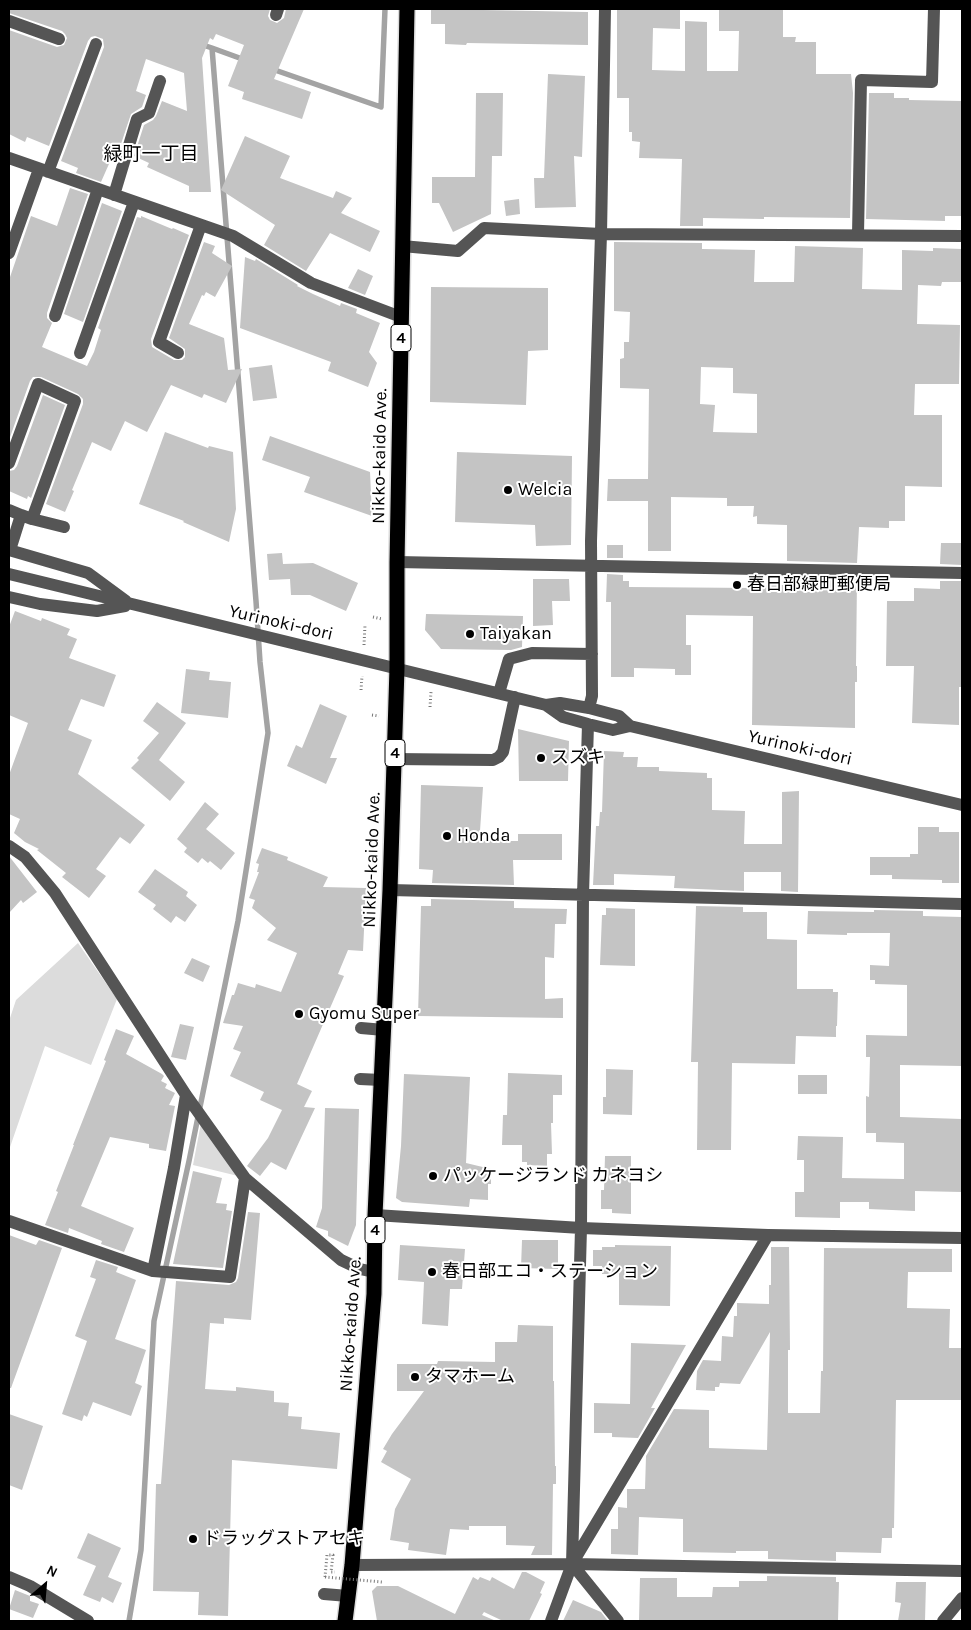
<!DOCTYPE html>
<html>
<head>
<meta charset="utf-8">
<style>
	body { margin:0 }
	#map { position:relative; width:971px; height:1630px; overflow:hidden; background:#fff; font-family:Karla,sans-serif }
	canvas { display:block }
	.frame { position:absolute; inset:0; border:10px solid #000; pointer-events:none }
	.north { position:absolute; left:20px; top:1560px; width:50px; height:50px; -webkit-text-stroke:4px #fff; paint-order:stroke; rotate:27deg; font-size:14px; font-weight:700; line-height:20px; text-align:center; color:#000 }
	.north::after { content:''; display:block; margin:auto; width:18px; height:22px; background:#000; clip-path:polygon(50% 0,100% 100%,50% 72%,0 100%) }
</style>
</head>
<body>
<div id="map">
<canvas width="971" height="1630"></canvas>
<div class="frame"></div>
<div class="north">N</div>
</div>
<script>
const c = document.querySelector('canvas').getContext('2d');
c.lineJoin = 'round';
function fill(path, color) { c.fillStyle = color; c.fill(path, 'evenodd'); }
function stroke(path, color, width, dash) { c.strokeStyle = color; c.lineWidth = width; c.lineCap = dash ? 'butt' : 'round'; c.setLineDash(dash || []); c.stroke(path); }
function write(font, color, halo, rows, align = 'center') {
  c.font = font + ' Karla,"Noto Sans JP",sans-serif'; c.lineWidth = 4; c.setLineDash([]); c.textBaseline = 'middle'; c.strokeStyle = halo; c.fillStyle = color; for (const [text, x, y, turn = 0] of rows) {
    c.save(); c.translate(x, y); c.rotate((+turn || 0) * Math.PI / 180); c.textAlign = isNaN(turn) ? turn : align; if (halo) c.strokeText(text, 0, 0); c.fillText(text, 0, 0); c.restore();
  }
}
const green = new Path2D(`
	M78,943L117,999L91,1065L45,1046L9,1150V1021L16,1000Z
	M201,1123L238,1176L193,1165Z`);
const stream = new Path2D(`
	M212,48L245,60
	M272,69L381,107L385,9
	M129,1621L141,1550L154,1321L189,1161L238,921L268,733L260,662L256,601L212,48L200,44`);
const building = new Path2D(`
	M9,9H270L268,16L270,20L277,23L284,18L286,9H304L274,79L311,92L302,119L242,99L244,92L228,86L244,45L216,34L213,40L210,38L202,58L211,192H189V186L147,167L149,163L134,156L144,125L153,120L156,116L162,101L187,111L184,73L146,59L136,91L146,95L142,107L131,114L119,150L116,148L101,182L76,173L78,168L61,161L104,47L103,39L95,36L91,37L88,41L49,146L27,137L25,142L9,134V30L57,47L64,45L67,38L65,34L62,31L9,13Z
	M431,9L588,12V45L467,43L466,45L445,44V24H431Z
	M617,9H680V29L653,28L652,70L685,71V21L707,22V71H738L739,31H719V9H783V37H796L795,42H816V74H851L853,93L850,218L764,217V219L703,218V226H680L682,159L639,158L640,142L632,141V132H629V98H617Z
	M548,74L585,76L582,157L574,156L576,207L535,208L534,178H544Z
	M476,93H503L502,156H492L491,214L453,232L439,203H432V177H475Z
	M869,93H894V98H909V100L962,101V216H945V221L866,219Z
	M245,136L290,156L280,178L333,198L336,191L352,198L341,213L380,231L370,252L330,233L306,271L264,245L275,225L221,190Z
	M70,188L88,194L47,313V318L52,323L42,347L87,366L94,352L101,330L98,328L137,217L141,218V216L172,229L173,228L189,235L151,339L152,347L174,360H182L185,357V349L169,338L204,242L215,246L212,253L232,266L215,297L206,292L204,296L202,295L189,324L224,338L228,370L242,369L226,403L204,394L202,398L171,385L147,432L125,421L111,451L92,442L72,490L74,491L65,512L46,504L83,404V399L78,394L41,377H33L30,381L9,440V280L31,216L57,226Z
	M519,199L520,214L506,216L504,201Z
	M102,203L122,211L83,322L64,314Z
	M614,242L702,243V249L755,250L754,282H794L795,246L863,248L862,289L902,290V250L933,251V248L962,249V282H942L941,286L918,285L917,324L960,325L959,384H915L914,415H942V487L905,486V521H889V528L859,527L857,563L787,561V525L757,524V516L753,517L754,506H727V498L671,497V551H648V501H607L608,479H648L649,389L620,388V359L624,358V342H629L630,312L614,311ZM701,367L733,368V393L757,394V433L713,432L715,405L700,404Z
	M245,257L255,261L256,259L298,285L297,286L313,294L340,306L341,303L357,309L356,313L380,323L369,352L377,363L368,387L328,371L331,362L240,328Z
	M358,269L373,276L365,295L348,288Z
	M431,287L548,288V350L528,351L526,405L430,402Z
	M272,365L277,398L253,401L249,368Z
	M43,395L65,405L31,498L28,496L27,499L9,491V471L14,470L17,466Z
	M165,432L208,448L209,446L233,452L236,509L229,542L183,522L184,521L139,504Z
	M270,436L370,472L372,516L304,492L310,477L262,460Z
	M457,452L572,456L571,545L536,546L535,525L455,522Z
	M941,543H962V565L940,564Z
	M607,545H623V558H607Z
	M282,553L283,564L313,563L358,583L346,611L310,595H291L290,579L269,580L267,554Z
	M607,574L623,575V581H629V587L754,588V585H787V578L857,579L856,666H857V682H855V728L752,725L753,616L686,615V645H691V675H675V669L634,668V677H611V602H606Z
	M533,579H569L570,601H552L553,625L533,626Z
	M940,581H962V687H959V725L912,723L914,666H886L887,601H914V588L940,589Z
	M15,611L41,621L42,618L70,629L67,635L77,639L69,658L116,675L104,707L81,699L68,730L92,740L78,774L145,825L130,844L120,837L96,869L106,876L89,898L62,877L66,873L37,850L39,849L25,842L14,833L20,819L9,814V775L28,723L9,715V627Z
	M426,614L523,616L522,647L511,650L441,649L425,630Z
	M186,669L210,672L209,680L231,682L228,718L181,713Z
	M157,702L186,723L159,760L185,782L170,801L131,768L139,760L137,758L159,733L143,721Z
	M320,704L347,716L330,758H337L326,784L287,766L296,745L302,748Z
	M518,729L569,741L568,781H519Z
	M604,751L624,752L623,757H638L637,767H659V771L707,773V778H712V810L745,811L744,844H782V792L799,791L798,892L781,891V872H744V891L674,888L675,876L614,874V885H593L596,826H599L600,812H602Z
	M421,785L483,787L480,831H482V841H518V834H562V860H513L514,885L432,883L433,870L419,869Z
	M205,802L219,814L206,829L235,853L221,870L210,861L208,863L202,858L198,863L184,852L187,848L177,839Z
	M918,827H939V832H959V883H942V880L892,879V875H870V857H910V854H918Z
	M262,848L288,857L287,860L328,877L323,887L366,888L363,951L348,950L338,974L344,976L297,1084L312,1091L304,1107L315,1108L286,1170L271,1162L260,1176L247,1166L268,1138L282,1110L260,1100L264,1092L230,1076L241,1052L233,1049L243,1026L223,1023L232,995H234L238,983L255,988L256,984L281,992L297,953L267,940L276,928L252,908L255,900L249,898L259,872H257L259,864L256,863Z
	M9,856L37,892L23,903L21,900L9,913Z
	M155,869L188,892L186,896L197,905L185,922L176,916L171,923L153,909L156,905L138,892Z
	M431,899L514,901V908L567,909L566,924H555L554,958L545,957V999L563,998V1018L418,1016L421,906H431Z
	M696,906L743,907V912H767V939L797,940V989H833V992H838L837,1026H836V1037L796,1036L795,1064L732,1063L731,1150H697L698,1062H691Z
	M606,908L635,909V966L600,965L602,915H606Z
	M874,910L923,911V916L962,917V1066L900,1065V1117L962,1119V1192L915,1191V1211L869,1209V1202H840V1218L795,1217V1192H804V1160H797L798,1136L843,1137L842,1178L904,1179V1143L876,1142V1133H866V1096L869,1097L870,1057H866V1035L907,1036V985L875,984V980H870V965L889,966L890,933H847V935L807,934L808,911L874,912Z
	M192,958L210,966L203,982L184,973Z
	M180,1024L194,1027L186,1060L171,1057Z
	M116,1029L134,1036L126,1054L162,1074L164,1076L161,1081L167,1084L165,1088L175,1093L169,1105L175,1106L166,1151L149,1148V1144L110,1137L81,1206L134,1228L124,1252L101,1244L102,1241L69,1228L68,1233L45,1225L58,1192L56,1191L74,1145H73L106,1061L104,1060Z
	M606,1069L633,1070L632,1115L603,1114V1097H606Z
	M508,1073L562,1075V1095H553V1123H551L552,1154H547V1166L527,1165V1162H522V1145H502L503,1115H507Z
	M404,1074L470,1077L466,1163L491,1169V1184H488V1200L470,1199L469,1207L402,1202L396,1198L401,1146Z
	M798,1075H827V1094H798Z
	M325,1108L359,1109L356,1225L348,1246L328,1236V1231L316,1227L322,1208Z
	M605,1156H631V1214L612,1213V1209H601V1190H604Z
	M193,1171L222,1178L216,1203L227,1204L226,1210L232,1211L223,1268L173,1264Z
	M248,1212L260,1213L251,1320L224,1318V1324L210,1323L205,1389L236,1391V1387L274,1391V1402L289,1403L288,1416L302,1417L301,1429L340,1433L337,1469L232,1460L228,1616L198,1615L199,1592L153,1591L156,1484H161L176,1281L229,1285L236,1282L238,1278Z
	M9,1235L36,1245L39,1240L62,1248L11,1388H9Z
	M522,1240H558V1269L521,1268Z
	M400,1245L465,1249L462,1289H450L448,1326L422,1324L424,1282L398,1280Z
	M615,1245L671,1246L670,1306L619,1305V1274H602V1266H593V1250H602V1247H615Z
	M771,1247H789L790,1350H788V1413H820L821,1371H823L824,1248L952,1249V1272H908L907,1308L950,1309L949,1348H962V1400H896L894,1528H892V1538H882L881,1553L836,1552V1561L768,1559V1551H736V1553L683,1552V1519L639,1517L638,1555L611,1554V1529H618V1507L627,1508V1489H645L646,1456L674,1409L709,1410V1448L767,1450L770,1332L740,1384L720,1383L719,1387H715V1391L696,1390L697,1371L703,1360L721,1361L722,1336L733,1337L734,1316H737V1303L769,1304V1285H771Z
	M96,1260L118,1267L116,1272L136,1280L115,1339L146,1350L135,1383L142,1386L131,1416L93,1402L87,1417L84,1415L82,1421L62,1414L87,1341L75,1336L96,1279L90,1277Z
	M518,1325L553,1326V1381H554L555,1466H556V1484H553L552,1555H531L535,1546L506,1545V1526H469V1530L450,1529L446,1555L408,1550L409,1543L390,1540L395,1509L411,1479L381,1462L387,1451L383,1449L392,1434L424,1391H397V1364H437L438,1361L495,1362V1342H517Z
	M631,1343L686,1345L651,1408H655L638,1438L612,1437V1433H594V1403L630,1404Z
	M9,1414L43,1426L22,1490L9,1485Z
	M88,1533L121,1548L108,1577L122,1583L113,1603L102,1597L100,1602L83,1595L96,1566L77,1558Z
	M522,1572H526L545,1582L540,1593L542,1594L529,1621H503L484,1612L482,1615L496,1621H377L372,1591L377,1586H398L455,1614L473,1577L478,1580L480,1577L490,1581L492,1577L514,1589Z
	M767,1576L836,1577V1582H839L838,1621H639L640,1578H677V1597H712L713,1587H739V1581H767Z
	M896,1582H926L925,1621H898L901,1603L895,1602Z
	M15,1590L30,1596V1601L39,1604L33,1618L9,1609Z
	M573,1600L601,1612L608,1621H563Z`);
const path = new Path2D(`
	M373,617L382,619
	M364,645L365,625
	M361,690L362,676
	M430,707L431,692
	M372,715L379,716
	M325,1577L327,1555H333L331,1572H335`);
const minor = new Path2D(`
	M276,15L278,9
	M9,21L59,39
	M9,158L233,236L311,283L401,317
	M48,172L96,44
	M114,195L137,119L149,113L160,81
	M858,234L861,80L932,82L934,9
	M402,246L458,251L484,228L601,234L962,236
	M9,253L39,169
	M55,316L98,189
	M80,353L134,202
	M178,353L159,342L201,225
	M9,463L38,384L75,401L32,519L21,515
	M9,510L21,515L10,550
	M32,519L64,527
	M9,550L88,573L126,601
	M397,562L962,573
	M9,574L546,705L560,703L589,708L619,716L630,726
	M9,597L40,604L97,611L125,606
	M499,693L509,659L532,653L592,654
	M546,705L563,717L588,724L613,730L630,726L962,805
	M589,708L592,696L591,541L601,234L605,9
	M588,724L583,895L581,1228L572,1564L618,1621
	M394,759L493,760L499,757L503,752L515,697
	M9,846L25,857L55,893L186,1095L245,1178L341,1260L360,1269L374,1272
	M390,890L962,904
	M361,1028L384,1030
	M360,1079L381,1080
	M375,1215L581,1228L768,1235L962,1238
	M9,1221L153,1271L230,1277L245,1178
	M153,1271L174,1168L186,1095
	M352,1565L572,1564L962,1571
	M9,1577L30,1586L88,1621
	M324,1594L348,1596
	M551,1621L572,1564L768,1235
	M943,1621L962,1598`);
const highway = new Path2D(`
	M345,1621L352,1565L374,1294L375,1215L390,890L397,668V562L407,9`);
const pathBridge = new Path2D(`
	M325,1577L382,1582`);
const markers = [
	[508,490,5,"#000"],
	[737,585,5,"#000"],
	[470,634,5,"#000"],
	[541,758,5,"#000"],
	[447,836,5,"#000"],
	[299,1014,5,"#000"],
	[433,1176,5,"#000"],
	[432,1272,5,"#000"],
	[415,1377,5,"#000"],
	[193,1539,5,"#000"]
];
const shields = [
	[401,338,20],
	[395,753,20],
	[375,1230,20]
];
const shieldNames = [
	["4",401,338],
	["4",395,753],
	["4",375,1230]
];
const streetNames = [
	["Nikko-kaido Ave.",380,456,-89],
	["Yurinoki-dori",281,623,13],
	["Yurinoki-dori",800,748,13],
	["Nikko-kaido Ave.",372,860,-88],
	["Nikko-kaido Ave.",351,1324,-86]
];
const poiNames = [
	["Welcia",518,490],
	["春日部緑町郵便局",747,585],
	["Taiyakan",480,634],
	["スズキ",551,758],
	["Honda",457,836],
	["Gyomu Super",309,1014],
	["パッケージランド カネヨシ",443,1176],
	["春日部エコ・ステーション",442,1272],
	["タマホーム",425,1377],
	["ドラッグストアセキ",203,1539]
];
const neighbourhoodNames = [
	["緑町一丁目",151,155]
];
fill(green, '#dcdcdc');
stroke(stream, '#a3a3a3', 5.5);
fill(building, '#c4c4c4');
stroke(highway, '#dbdbdb', 18);
stroke(path, '#777', 3, [1, 2.5]);
stroke(minor, '#555', 12);
stroke(highway, '#000', 15);
stroke(pathBridge, '#777', 3, [1, 2.5]);
for (const [x, y, r, color] of markers) { const dot = new Path2D(); dot.arc(x, y, r, 0, 2 * Math.PI); c.fillStyle = color; c.fill(dot); stroke(dot, '#fff', 2); }
for (const [x, y, w] of shields) { const box = new Path2D(); box.roundRect(x - w / 2, y - 13.5, w, 27, 4); c.fillStyle = '#fff'; c.fill(box); stroke(box, '#000', 1); }
write('bold 16px', '#000', null, shieldNames);
write('18px', '#000', '#fff', streetNames);
write('18px', '#000', '#fff', poiNames, 'left');
write('19px', '#000', '#fff', neighbourhoodNames);
</script>
</body>
</html>
